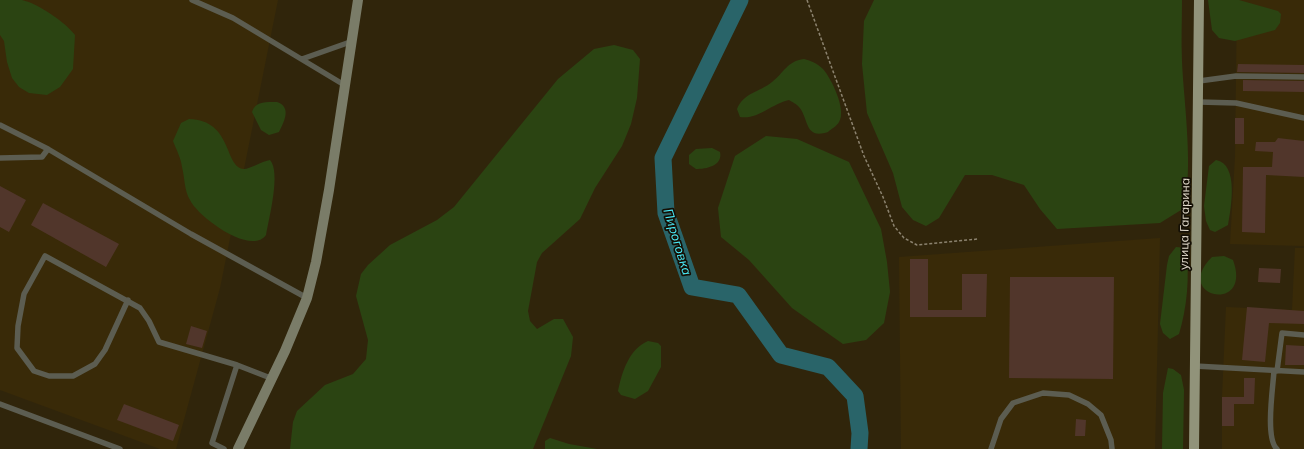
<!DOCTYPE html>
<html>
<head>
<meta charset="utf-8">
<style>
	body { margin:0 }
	canvas { display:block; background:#30250b }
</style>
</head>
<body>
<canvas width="1304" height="449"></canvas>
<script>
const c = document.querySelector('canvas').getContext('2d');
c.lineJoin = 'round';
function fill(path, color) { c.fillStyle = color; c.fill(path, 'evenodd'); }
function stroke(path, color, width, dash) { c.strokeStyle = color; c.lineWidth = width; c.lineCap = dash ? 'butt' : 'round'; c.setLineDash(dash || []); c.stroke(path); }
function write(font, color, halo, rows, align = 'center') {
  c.font = font + ' Mulish,sans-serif'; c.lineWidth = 3.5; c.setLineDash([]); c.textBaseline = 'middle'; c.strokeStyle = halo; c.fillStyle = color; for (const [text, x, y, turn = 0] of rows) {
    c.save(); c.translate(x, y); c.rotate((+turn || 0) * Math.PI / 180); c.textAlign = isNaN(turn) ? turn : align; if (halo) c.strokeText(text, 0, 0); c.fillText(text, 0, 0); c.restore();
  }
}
const built = new Path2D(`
	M0,0H278L220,288L176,449H160L0,390Z
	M1237,0H1304V246L1230,244L1235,157Z
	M1160,238L1155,449H901L899,257Z
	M1295,248H1304V449H1222V397L1226,307L1292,310Z`);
const green = new Path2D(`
	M0,0C7,0 16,0 22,0C39,4 65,22 75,35L73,69L60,87L47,95L29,93L19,87L12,78L7,62L4,41L0,35Z
	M874,0H1182C1182,20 1181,41 1182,61C1183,95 1196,184 1181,210L1160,223L1057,229L1040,209L1024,185L992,175H965L939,218L926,226L913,220L902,207L893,173L867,113L862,64L864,21Z
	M1208,0H1239L1278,11L1281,14L1280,23L1275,30L1235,41L1219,38L1212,30Z
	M614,45L633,50L640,59L637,98L631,124L622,146L595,188L580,219L542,253L537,262L528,311L530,321L537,329L554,319H563L573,337L571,356L533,449H290L293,422L297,411L325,385L353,374L366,359L368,340L356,296L361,274L368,265L390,245L437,220L454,207L558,79L594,49Z
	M804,59C811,61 817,63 823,69C831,78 847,110 839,122C837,126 831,129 828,132C804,140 809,118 799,107C797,104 792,102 789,100C771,104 758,120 740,117L737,109C743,93 760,92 772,82C784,73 787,61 804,59Z
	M277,102C292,107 284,122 279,132L269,135L261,130L252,112C255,101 267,102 277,102Z
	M189,119C233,120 224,168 244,169C247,170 263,161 270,160C281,172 269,218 266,235C251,256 198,217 190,200C184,190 185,179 182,167C181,158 176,149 173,141L181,123Z
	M766,136L797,139L849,162L881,229L887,262L890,292L884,323L866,340L843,344L792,308L749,260L721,237L718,208L735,156Z
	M712,148L720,152C723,166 706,169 696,169L689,164V155L696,149Z
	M1216,160C1239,164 1231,208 1228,225L1215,232L1210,230L1206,221L1204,206L1209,166Z
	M1176,247L1186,248C1190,276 1187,308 1179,334L1170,339L1163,333L1160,324L1167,265L1169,256Z
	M1224,256L1233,260C1253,315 1171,297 1212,257Z
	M648,341L658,343L661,346V367L648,391L635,399L621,395L618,391C622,372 629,349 648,341Z
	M1168,368L1173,369L1181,375L1184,390L1183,449H1162L1163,393Z
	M550,438L569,444L597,449H545V441Z`);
const river = new Path2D(`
	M740,0L663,158L666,213L692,287L738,295L781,355L828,367L855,396L860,433L859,449`);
const building = new Path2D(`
	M1238,64L1304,65V73L1237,72Z
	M1243,80L1304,81V92L1243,91Z
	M1235,118H1244V144H1235Z
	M1278,138L1304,141V177L1266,175L1265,233L1242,232L1243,167H1272L1273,152L1255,151L1256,142H1275Z
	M0,186L26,200L9,232L0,227Z
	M43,203L119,244L106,267L31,225Z
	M910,259H928V310H962V274H987L986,317H910Z
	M1259,268L1281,269L1280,283L1258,282Z
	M1010,277H1114L1113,379L1009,378Z
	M1247,307L1304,311V324L1269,323L1265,362L1242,360Z
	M191,326L207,331L202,348L186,344Z
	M1286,345L1304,346V365H1285Z
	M1244,378H1255L1254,404H1234V426H1222V397H1244Z
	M124,404L179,425L173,441L117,420Z
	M1076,419L1086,420L1085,436H1075Z`);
const path = new Path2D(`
	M807,0L864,156L883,197L894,226L904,238L917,245L978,239`);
const service = new Path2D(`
	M192,0L233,18L346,86
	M302,59L353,41
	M1199,81L1236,76L1304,77
	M1199,102L1236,103L1304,118
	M0,125L48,149L191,234L307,298
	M0,158L42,157L48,149
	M128,300L105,350L95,364L73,376H49L34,371L17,348L18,326L24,294L45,256L140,308L149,321L159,342L237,365L273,379
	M1195,366L1304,372
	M1274,371C1273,387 1265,439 1277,449
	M1277,371L1282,333L1304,335
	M0,404L120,449
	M224,449L212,443L237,365
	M991,449L1001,419L1013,403L1043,393L1069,395L1088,404L1101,415L1111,440L1112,449`);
const secondary = new Path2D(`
	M238,449L285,351L307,298L316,262L329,190L358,0`);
const primary = new Path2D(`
	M1194,449L1199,0`);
const streetNames = [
	["улица Гагарина",1185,224,-89]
];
const waterNames = [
	["Пироговка",677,242,73]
];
fill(built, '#392a08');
fill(green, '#2b4412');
stroke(river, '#296469', 17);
fill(building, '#51362b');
stroke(path, '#8c836f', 1.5, [3, 2]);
stroke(service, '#5c5d51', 5.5);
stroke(secondary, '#7a7c68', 10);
stroke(primary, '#91937a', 10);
write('12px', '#e1dacb', '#140f05', streetNames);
write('italic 13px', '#4bedfa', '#140f05', waterNames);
</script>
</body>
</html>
